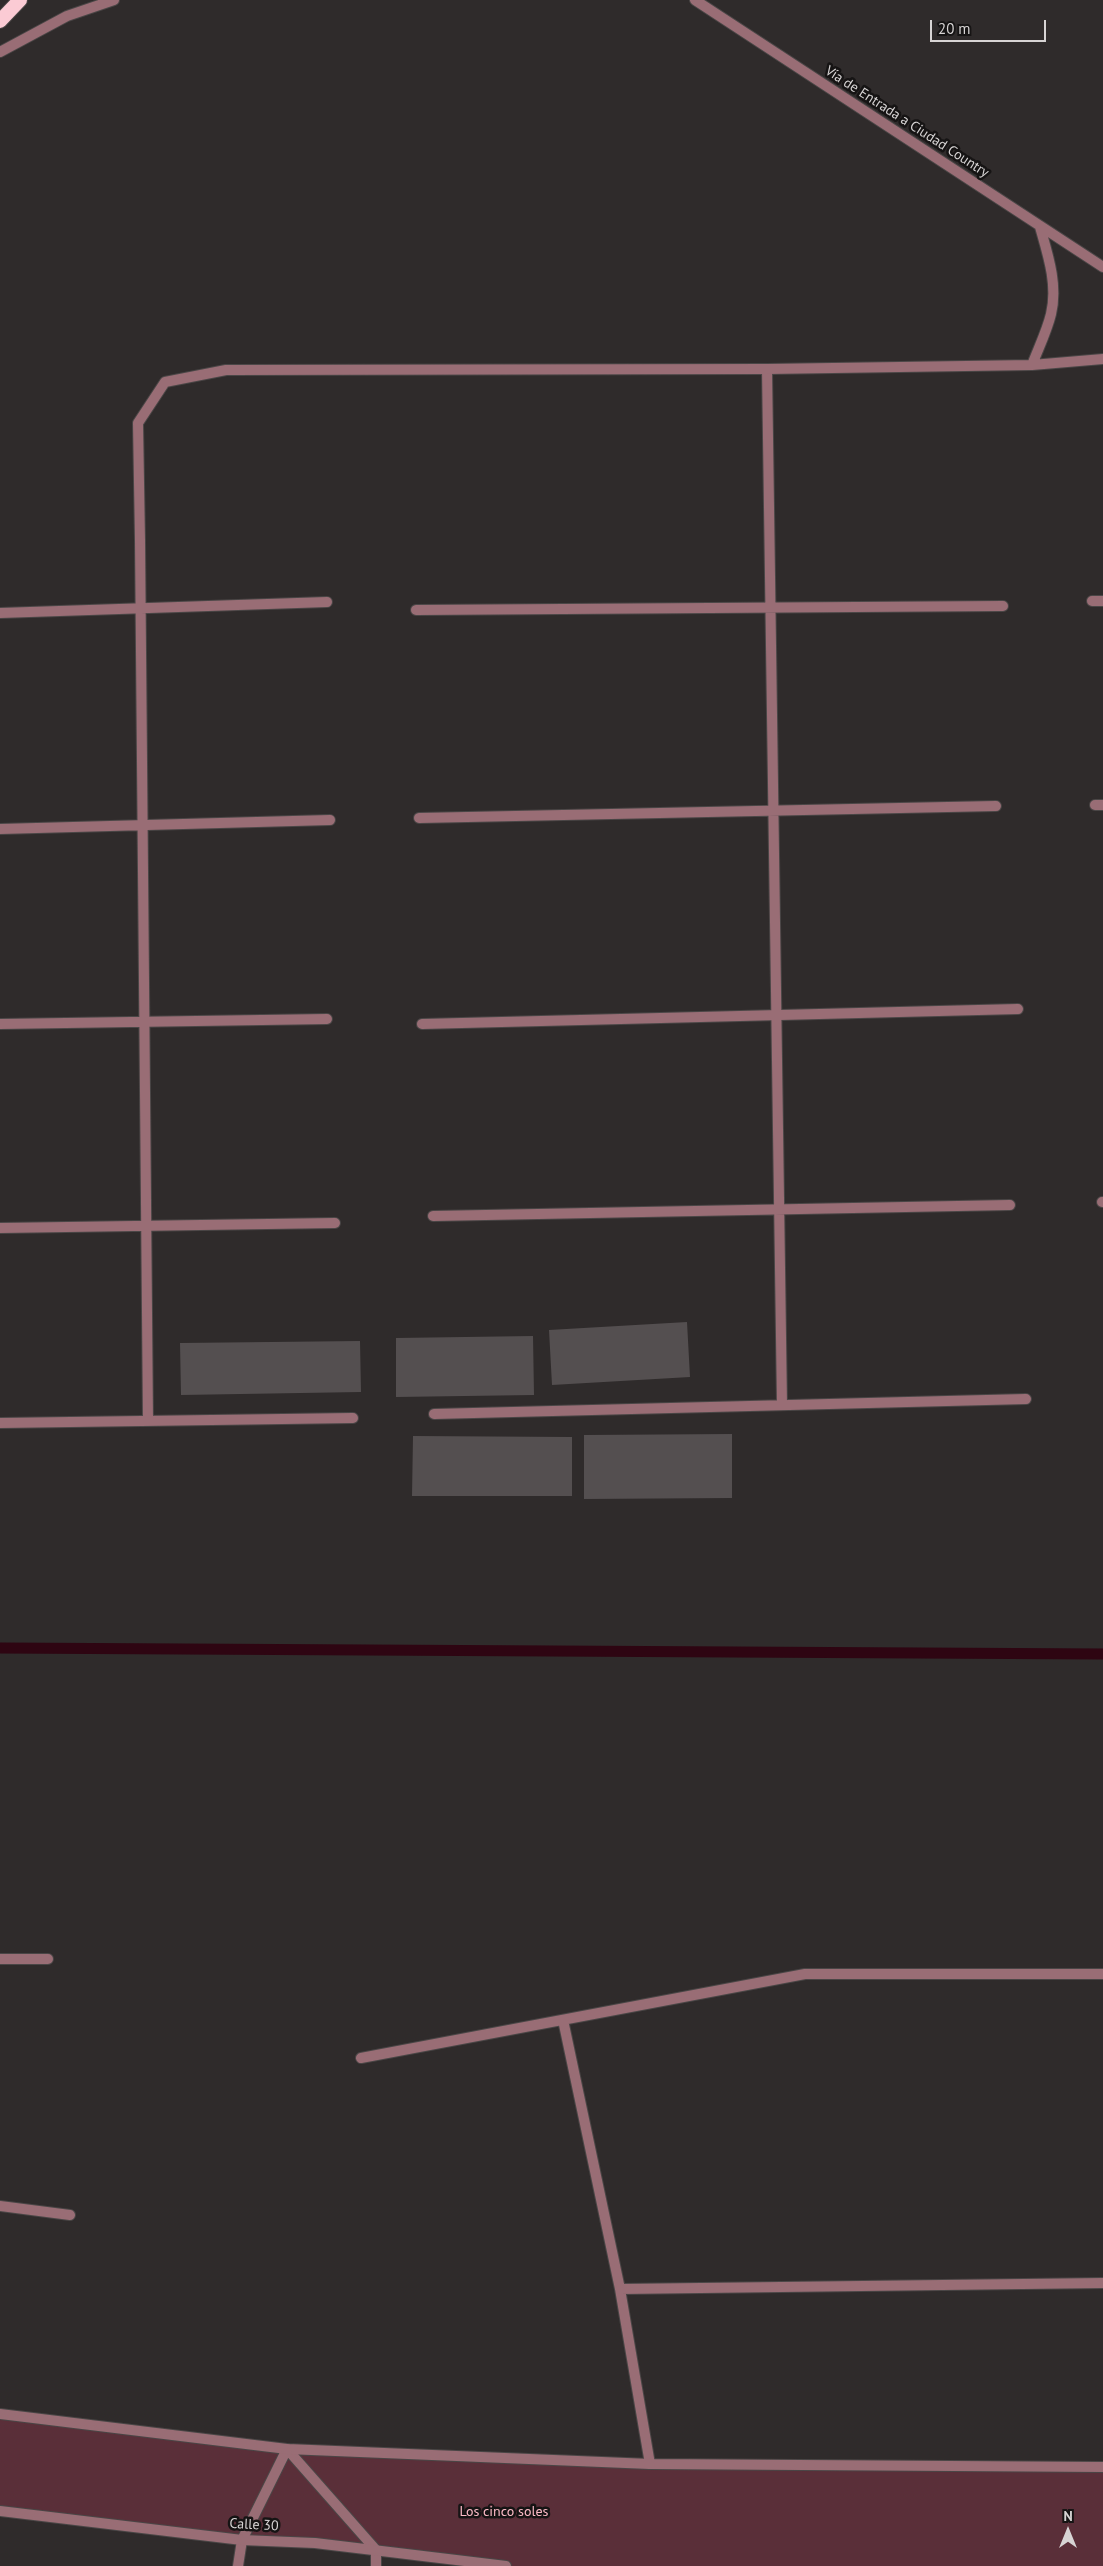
<!DOCTYPE html>
<html>
<head>
<meta charset="utf-8">
<style>
	body { margin:0 }
	#map { position:relative; width:1103px; height:2566px; overflow:hidden; background:#2f2b2b; font-family:"PT Sans",sans-serif }
	canvas { display:block }
	.north { position:absolute; left:1043px; top:2506px; width:50px; height:50px; -webkit-text-stroke:4px #161414; paint-order:stroke; rotate:0deg; font-size:14px; font-weight:700; line-height:20px; text-align:center; color:#d7d4d4 }
	.north::after { content:''; display:block; margin:auto; width:18px; height:22px; background:#d7d4d4; clip-path:polygon(50% 0,100% 100%,50% 72%,0 100%) }
	.scale { position:absolute; left:930px; top:20px; width:116px; height:22px; box-sizing:border-box; border:2px solid #d7d4d4; border-top:0; padding-left:6px; font-size:15px; line-height:18px; white-space:nowrap; color:#d7d4d4; -webkit-text-stroke:4px #161414; paint-order:stroke }
</style>
</head>
<body>
<div id="map">
<canvas width="1103" height="2566"></canvas>
<div class="north">N</div>
<div class="scale">20 m</div>
</div>
<script>
const c = document.querySelector('canvas').getContext('2d');
c.lineJoin = 'round';
function fill(path, color) { c.fillStyle = color; c.fill(path, 'evenodd'); }
function stroke(path, color, width, dash) { c.strokeStyle = color; c.lineWidth = width; c.lineCap = dash ? 'butt' : 'round'; c.setLineDash(dash || []); c.stroke(path); }
function write(font, color, halo, rows, align = 'center') {
  c.font = font + ' "PT Sans",sans-serif'; c.lineWidth = 5; c.setLineDash([]); c.textBaseline = 'middle'; c.strokeStyle = halo; c.fillStyle = color; for (const [text, x, y, turn = 0] of rows) {
    c.save(); c.translate(x, y); c.rotate((+turn || 0) * Math.PI / 180); c.textAlign = isNaN(turn) ? turn : align; if (halo) c.strokeText(text, 0, 0); c.fillText(text, 0, 0); c.restore();
  }
}
const green = new Path2D(`
	M0,2414L287,2449L650,2464L1103,2467V2566H506L0,2511Z`);
const stream = new Path2D(`
	M0,1648L1103,1654`);
const building = new Path2D(`
	M687,1322L690,1377L552,1385L549,1330Z
	M533,1336L534,1395L396,1397V1338Z
	M360,1341L361,1392L181,1395L180,1343Z
	M732,1434V1498L584,1499V1435Z
	M413,1436L572,1437V1496H412Z`);
const service = new Path2D(`
	M767,369L782,1405
	M140,541L148,1421
	M1092,601H1103
	M416,610L1003,606
	M0,613L327,602
	M1095,805H1103
	M419,818L996,806
	M0,829L330,820
	M0,1024L327,1019
	M422,1024L1018,1009
	M1102,1202H1103
	M433,1216L1010,1205
	M0,1228L335,1223
	M434,1414L1026,1399
	M0,1423L353,1418
	M0,1959H48
	M563,2020L620,2289L650,2464
	M361,2058L805,1974H1103
	M0,2206L70,2215
	M620,2289L1103,2283
	M238,2566L242,2540L287,2449L376,2550V2566`);
const minor = new Path2D(`
	M695,0L1103,267
	M0,52L67,16L114,0
	M1032,365C1038,349 1047,331 1051,314C1058,285 1048,255 1040,227
	M140,541L138,423L165,382L226,370L767,369L1032,365L1103,359
	M0,2414L287,2449L650,2464L1103,2467
	M0,2511L242,2540L315,2543L506,2566`);
const trunk = new Path2D(`
	M0,21L20,0`);
const streetNames = [
	["Vía de Entrada a Ciudad Country",907,122,33],
	["Calle 30",254,2525,3]
];
const parkNames = [
	["Los cinco soles",504,2512]
];
fill(green, '#5a2f39');
stroke(stream, '#2e0512', 11);
fill(building, '#544f50');
stroke(service, '#4a4646', 12);
stroke(minor, '#4a4646', 12);
stroke(trunk, '#4a4646', 16);
stroke(service, '#996d75', 10);
stroke(minor, '#996d75', 10);
stroke(trunk, '#fbcbd4', 14);
write('14px', '#d7d4d4', '#161414', streetNames);
write('14px', '#fcbac6', '#161414', parkNames);
</script>
</body>
</html>
